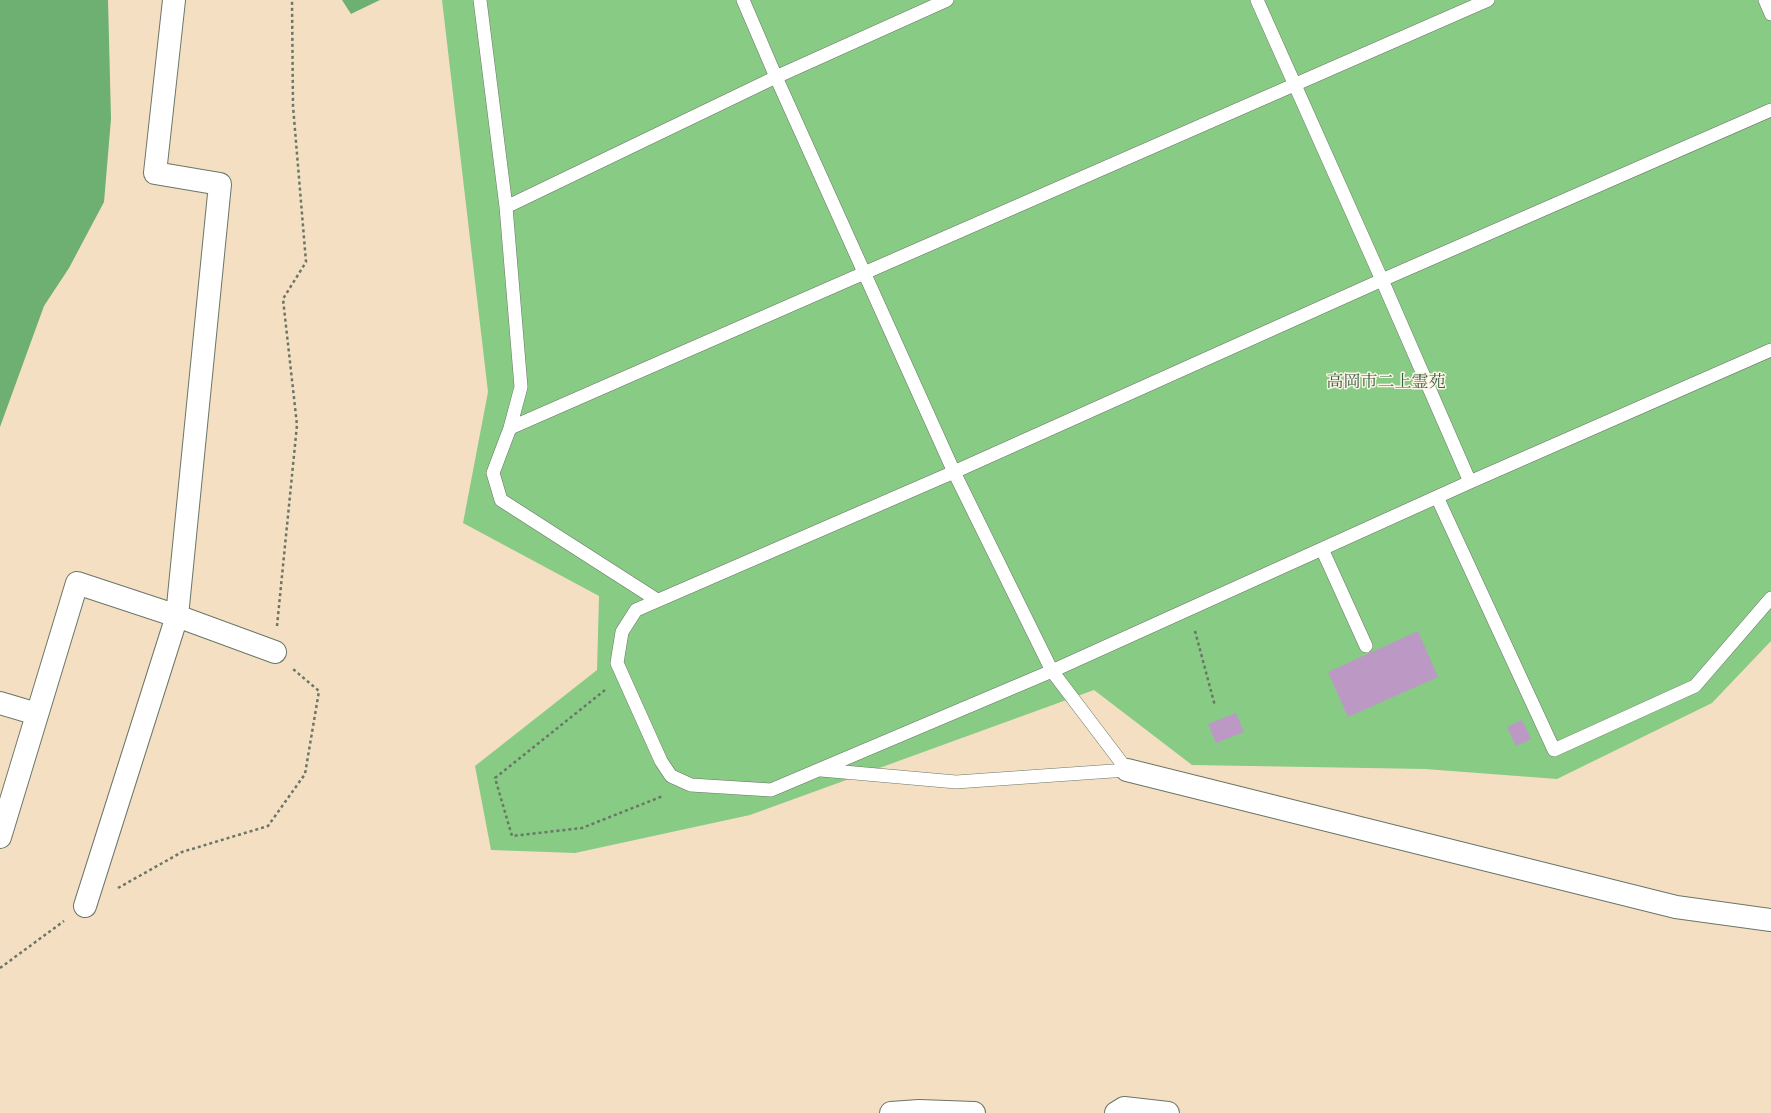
<!DOCTYPE html>
<html>
<head>
<meta charset="utf-8">
<style>
	body { margin:0 }
	canvas { display:block; background:#f5dfc2 }
</style>
</head>
<body>
<canvas width="1771" height="1113"></canvas>
<script>
const c = document.querySelector('canvas').getContext('2d');
c.lineJoin = 'round';
function fill(path, color) { c.fillStyle = color; c.fill(path, 'evenodd'); }
function stroke(path, color, width, dash) { c.strokeStyle = color; c.lineWidth = width; c.lineCap = dash ? 'butt' : 'round'; c.setLineDash(dash || []); c.stroke(path); }
function write(font, color, halo, rows, align = 'center') {
  c.font = font + ' "Sorts Mill Goudy","Noto Serif JP",serif'; c.lineWidth = 3; c.setLineDash([]); c.textBaseline = 'middle'; c.strokeStyle = halo; c.fillStyle = color; for (const [text, x, y, turn = 0] of rows) {
    c.save(); c.translate(x, y); c.rotate((+turn || 0) * Math.PI / 180); c.textAlign = isNaN(turn) ? turn : align; if (halo) c.strokeText(text, 0, 0); c.fillText(text, 0, 0); c.restore();
  }
}
const green = new Path2D(`
	M442,0H1771V641L1712,703L1557,779L1425,769L1192,765L1094,690L750,815L575,853L491,850L475,766L597,670L599,596L463,523L488,392Z`);
const forest = new Path2D(`
	M0,0H108L111,119L104,202L69,268L44,306L0,427Z
	M342,0H380L351,14Z`);
const building = new Path2D(`
	M1418,631L1438,677L1348,717L1328,672Z
	M1236,713L1244,732L1216,743L1208,724Z
	M1522,720L1531,739L1516,746L1507,727Z`);
const path = new Path2D(`
	M277,626L297,425L283,299L306,262L293,106L292,0
	M1195,631L1215,706
	M605,690L495,778L512,836L582,828L663,796
	M118,888L182,852L268,826L305,774L319,691L293,669
	M0,968L64,921`);
const lane = new Path2D(`
	M480,0L506,207L521,387L510,428L493,473L501,500L657,600
	M743,0L776,77L954,472L1052,671L1127,770
	M1257,0L1382,280L1470,482
	M1765,0L1771,14
	M1771,110L1382,280L954,472L636,610L622,632L617,663L661,761L671,776L691,785L771,790L1052,671L1470,482L1771,350
	M506,207L776,77L947,0
	M510,428L1488,0
	M1437,497L1554,750L1695,686L1771,598
	M1322,549L1366,646
	M821,770L956,782L1127,770`);
const street = new Path2D(`
	M0,703L37,714
	M1127,770L1676,907L1771,920
	M0,837L77,583L177,616L275,652
	M85,906L177,616L220,184L155,173L174,0
	M1116,1113L1124,1108L1168,1113`);
const primary = new Path2D(`
	M891,1113L919,1111L974,1113`);
const parkNames = [
	["高岡市二上霊苑",1386,384]
];
fill(green, '#88cb85');
fill(forest, '#6eaf72');
fill(building, '#bc99c5');
stroke(lane, '#6a7666', 14);
stroke(street, '#6a7666', 24);
stroke(primary, '#6a7666', 24);
stroke(path, '#6a7666', 2.5, [3, 3]);
stroke(lane, '#fff', 13);
stroke(street, '#fff', 22);
stroke(primary, '#fff', 22);
write('17px', '#396048', '#fcf5e5', parkNames);
</script>
</body>
</html>
